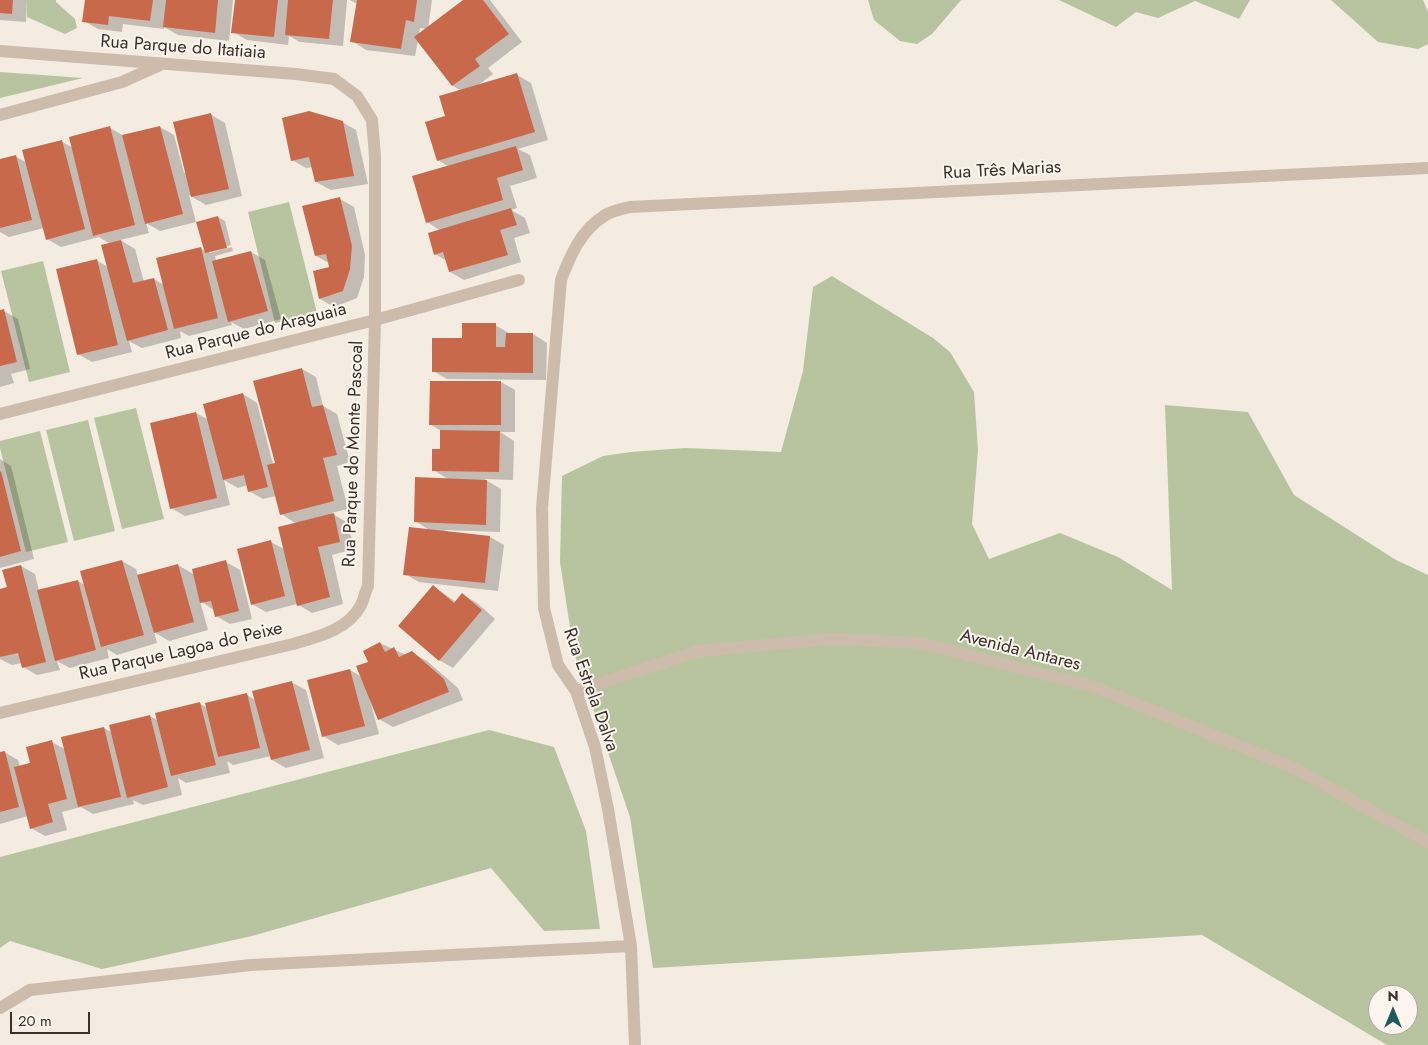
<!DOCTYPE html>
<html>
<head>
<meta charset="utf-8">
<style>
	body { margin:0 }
	#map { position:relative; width:1428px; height:1045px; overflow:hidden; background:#f4ebe1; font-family:Jost,sans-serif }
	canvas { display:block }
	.north { position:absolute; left:1368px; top:985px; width:50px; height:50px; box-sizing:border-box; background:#fbf5ee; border:1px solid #aea6a0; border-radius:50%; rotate:0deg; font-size:14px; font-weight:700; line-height:20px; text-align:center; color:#3b302b }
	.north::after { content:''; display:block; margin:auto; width:18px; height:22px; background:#1f5a5e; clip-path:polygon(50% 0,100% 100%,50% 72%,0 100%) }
	.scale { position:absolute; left:10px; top:1012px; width:80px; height:22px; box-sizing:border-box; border:2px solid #3b302b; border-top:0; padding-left:6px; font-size:15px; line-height:18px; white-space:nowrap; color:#3b302b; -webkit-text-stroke:4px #fbf5ee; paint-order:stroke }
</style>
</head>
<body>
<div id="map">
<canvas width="1428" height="1045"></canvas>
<div class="north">N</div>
<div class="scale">20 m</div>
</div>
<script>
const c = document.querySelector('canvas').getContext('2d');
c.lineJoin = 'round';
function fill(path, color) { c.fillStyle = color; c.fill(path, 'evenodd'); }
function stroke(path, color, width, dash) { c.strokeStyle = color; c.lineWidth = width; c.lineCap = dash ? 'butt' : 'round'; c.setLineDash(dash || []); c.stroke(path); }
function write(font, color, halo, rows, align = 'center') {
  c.font = font + ' Jost,sans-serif'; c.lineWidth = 4; c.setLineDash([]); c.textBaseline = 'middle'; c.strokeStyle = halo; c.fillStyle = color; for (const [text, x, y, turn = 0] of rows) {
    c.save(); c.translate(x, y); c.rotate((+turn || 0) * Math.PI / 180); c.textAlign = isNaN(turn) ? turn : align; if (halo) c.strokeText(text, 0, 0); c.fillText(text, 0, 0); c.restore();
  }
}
const green = new Path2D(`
	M27,0H56V2L75,19L77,28L65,34L27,17Z
	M868,0H961L932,34L917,44L900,41L874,20Z
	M1059,0H1250L1239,19L1195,1L1158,18L1136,12L1116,27Z
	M1331,0H1423L1428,12V44L1418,49L1378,42Z
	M0,72L83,78L0,98Z
	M289,202L317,313L275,323L248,212Z
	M43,261L70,372L29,382L1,271Z
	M832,276L933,338L950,352L974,392L978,450L972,524L989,559L1060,533L1118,557L1172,590L1165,405L1248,412L1294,495L1396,560L1428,575V1045H1387L1202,935L653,968L630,817L574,653L560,562L562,476L603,456L631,452L685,448L781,452L803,371L813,287ZM1378,995H1408V1025H1378Z
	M136,408L164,519L122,529L94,418Z
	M88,420L115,531L74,541L46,430Z
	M40,431L68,542L26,552L0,448V441Z
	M489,730L554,747L586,831L600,929L544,931L491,868L252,936L102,969L10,941L0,948V857Z`);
const shadow = new Path2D(`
	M0,0H27L26,22L0,20Z
	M86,0H233L229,41L178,35L164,27V29L123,24L122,32L98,29L84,21Z
	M236,0H347L343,46L300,42L289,36L288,45L247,40L233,32Z
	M350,0H432L428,28L465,0H490L522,42L488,68L493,74L477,86L517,75L531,83L548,140L518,149L530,155L537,178L510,186L517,208L511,210L525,218L530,233L514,238L521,262L464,280L450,272L447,261L435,254L441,231L427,222L449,167L438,160L447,117L462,91L453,86L418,40L415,56L366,50L352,41L357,4ZM420,28L427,29L419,35Z
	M210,114L225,123L242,196L206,205L189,195L196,222L160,231L146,223L149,233L120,240L135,249L144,282L154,279L164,285L201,248L205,251L218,217L225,221L231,245L209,251V253L232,247L233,251L215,256L216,261L251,252L265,260L281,319L244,329L231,322L232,325L189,336L180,331L181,338L142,348L129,341L132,352L92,362L78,354L96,260L108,267L110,244L99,237L61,247L47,239L44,228L9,237L0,232V160L15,156L27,163L61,141L73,148L110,128L124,136L160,127L174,135L184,173L186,172Z
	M342,122L356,130L368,184L331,190L316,182L313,167L306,168L292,160Z
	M340,199L354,207L365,255L364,277L357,298L334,307L320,299L330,268L329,263L316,256Z
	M0,311H4L18,319L30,369L11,374L14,383L0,387Z
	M495,325L509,333V334H533L547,343L546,380L447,379L433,371L463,340Z
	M302,369L316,377L323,406L337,414L350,462L337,466L348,509L331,513L348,523L354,549L332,555L343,604L312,613L297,604L266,612L252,604L271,542L284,549L297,524L281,514L276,496L263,499L249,491L248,485L238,488L224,480L230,505L185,516L171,508L196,413L209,420L243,394L257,403L273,464H277Z
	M431,382H501L515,390V432H500L514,441L513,480L484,479L501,489L500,532L445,530L444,532L490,537L504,545L498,591L419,582L405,574L431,531L415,521L450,480L433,470L441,450V431L430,424Z
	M0,459L11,466L34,559L0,568Z
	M122,561L136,569L138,576L178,565L195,575L226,562L240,570L252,619L230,624L216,616L214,610L200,601L208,630L169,641L154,632L157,643L117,655L107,649L109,658L70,668L57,661L60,670L37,675L23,667L22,663L12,665L0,659V590L8,588L21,566L35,574L39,591L78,581L85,585Z
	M434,587L456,602L463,595L477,603L495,619L453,668L439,660Z
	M380,643L406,655L412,653L427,661L458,688L463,700L393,727L379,719L371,699L370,700L379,734L338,745L323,736L350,670L362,677Z
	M291,682L306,690L324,758L286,768L272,760L271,756L233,765L227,761L230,773L186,783L178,778L182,795L143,805L133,800L134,804L93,814L81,807L62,812L67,830L45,836L31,828L28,816L0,824V753L4,752L18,760L20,767L32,763L52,742L66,750L104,728L113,733L150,716L159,721L200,704L208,708L247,695L255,700Z`);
const building = new Path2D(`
	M0,0H13L12,14L0,13Z
	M85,0H153L150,21L109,16L108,25L82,22Z
	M166,0H218L215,33L163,27Z
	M235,0H278L274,37L231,33Z
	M288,0H333L329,39L285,35Z
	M357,0H417L414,22L406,20L401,49L350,42Z
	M463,0H483L509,34L475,59L480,66L452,86L414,37Z
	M517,73L535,132L437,161L425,122L445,116L439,96Z
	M309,111L343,121L354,176L315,182L309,157L291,161L282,118Z
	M211,113L229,189L191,197L173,122Z
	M110,126L135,225L93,236L69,137Z
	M160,126L183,214L145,224L122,135Z
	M62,140L85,229L46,240L22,150Z
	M516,146L523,170L497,178L503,200L426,223L412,176Z
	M16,155L32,220L0,228V159Z
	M340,197L352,246L350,269L343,291L319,299L313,271L329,267L326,254L315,256L302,206Z
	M511,208L517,225L500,230L508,255L449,272L443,252L434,255L428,233Z
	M218,216L227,248L205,253L196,222Z
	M121,240L133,283L154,278L168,330L127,341L101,245Z
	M201,247L218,318L174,329L156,258Z
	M251,251L268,311L228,322L212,261Z
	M97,259L118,345L77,355L56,269Z
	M4,309L17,362L0,366V310Z
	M462,323H496V347H505L506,333H533V373L432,372V338H462Z
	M302,368L312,407L323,405L337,455L323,458L334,501L280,515L267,465L275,463L253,381Z
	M430,381H501V425H429Z
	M243,393L268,487L248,492L244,475L223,480L203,404Z
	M196,412L217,498L170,509L150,423Z
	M440,430L500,431L499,472L432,471V449H440Z
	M1,471L21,551L0,557V472Z
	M415,477L487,480L486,525L414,522Z
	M334,513L340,542L318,547L330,597L297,606L278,527Z
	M409,527L490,536L485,583L403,575Z
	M271,540L285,596L251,605L237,549Z
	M122,560L144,635L101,647L80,571Z
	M226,560L239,611L215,617L211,601L200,603L192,569Z
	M178,564L194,622L154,633L137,575Z
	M21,565L46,662L22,668L18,653L0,657V589L7,587L2,570Z
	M78,580L96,650L55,661L37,590Z
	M433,585L454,603L462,593L482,610L439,661L398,626Z
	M380,642L385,652L394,647L399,657L412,651L444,679L449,692L378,720L356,666L368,662L363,651Z
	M350,669L365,726L322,737L307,680Z
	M292,681L310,750L271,760L252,691Z
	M247,693L260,748L218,757L205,703Z
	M200,702L216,765L171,776L155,713Z
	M150,715L168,787L127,798L109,725Z
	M104,727L121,797L78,807L61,737Z
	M52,740L67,799L48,804L53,822L30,829L14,767L30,763L26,747Z
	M5,751L19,807L0,812V752Z`);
const minor = new Path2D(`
	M0,51L296,74L334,79L357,96L372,120L375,156V320L368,586C365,592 364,599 361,605C348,630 318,637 293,644L0,713
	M0,115L122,82L160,65
	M0,414L375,320L519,280
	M576,691L699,651L832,639L919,643L1097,688L1294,768L1428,842
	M0,1008L30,990L251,965L631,946
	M635,1045L631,946L608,809L595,747L576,691L558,665L544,608L542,508L561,280C570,256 581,230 604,216C611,211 622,209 630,207L1428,168`);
const streetNames = [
	["Rua Parque do Itatiaia",183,48,4],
	["Rua Três Marias",1002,171,-3],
	["Rua Parque do Araguaia",256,332,-14],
	["Rua Parque do Monte Pascoal",354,454,-88],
	["Avenida Antares",1020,651,14],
	["Rua Parque Lagoa do Peixe",181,652,-13],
	["Rua Estrela Dalva",590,690,70]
];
fill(green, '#b8c4a0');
fill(shadow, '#0003');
fill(building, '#c8694b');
stroke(minor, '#cdbbac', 12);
write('18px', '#3b302b', '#fbf5ee', streetNames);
</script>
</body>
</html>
